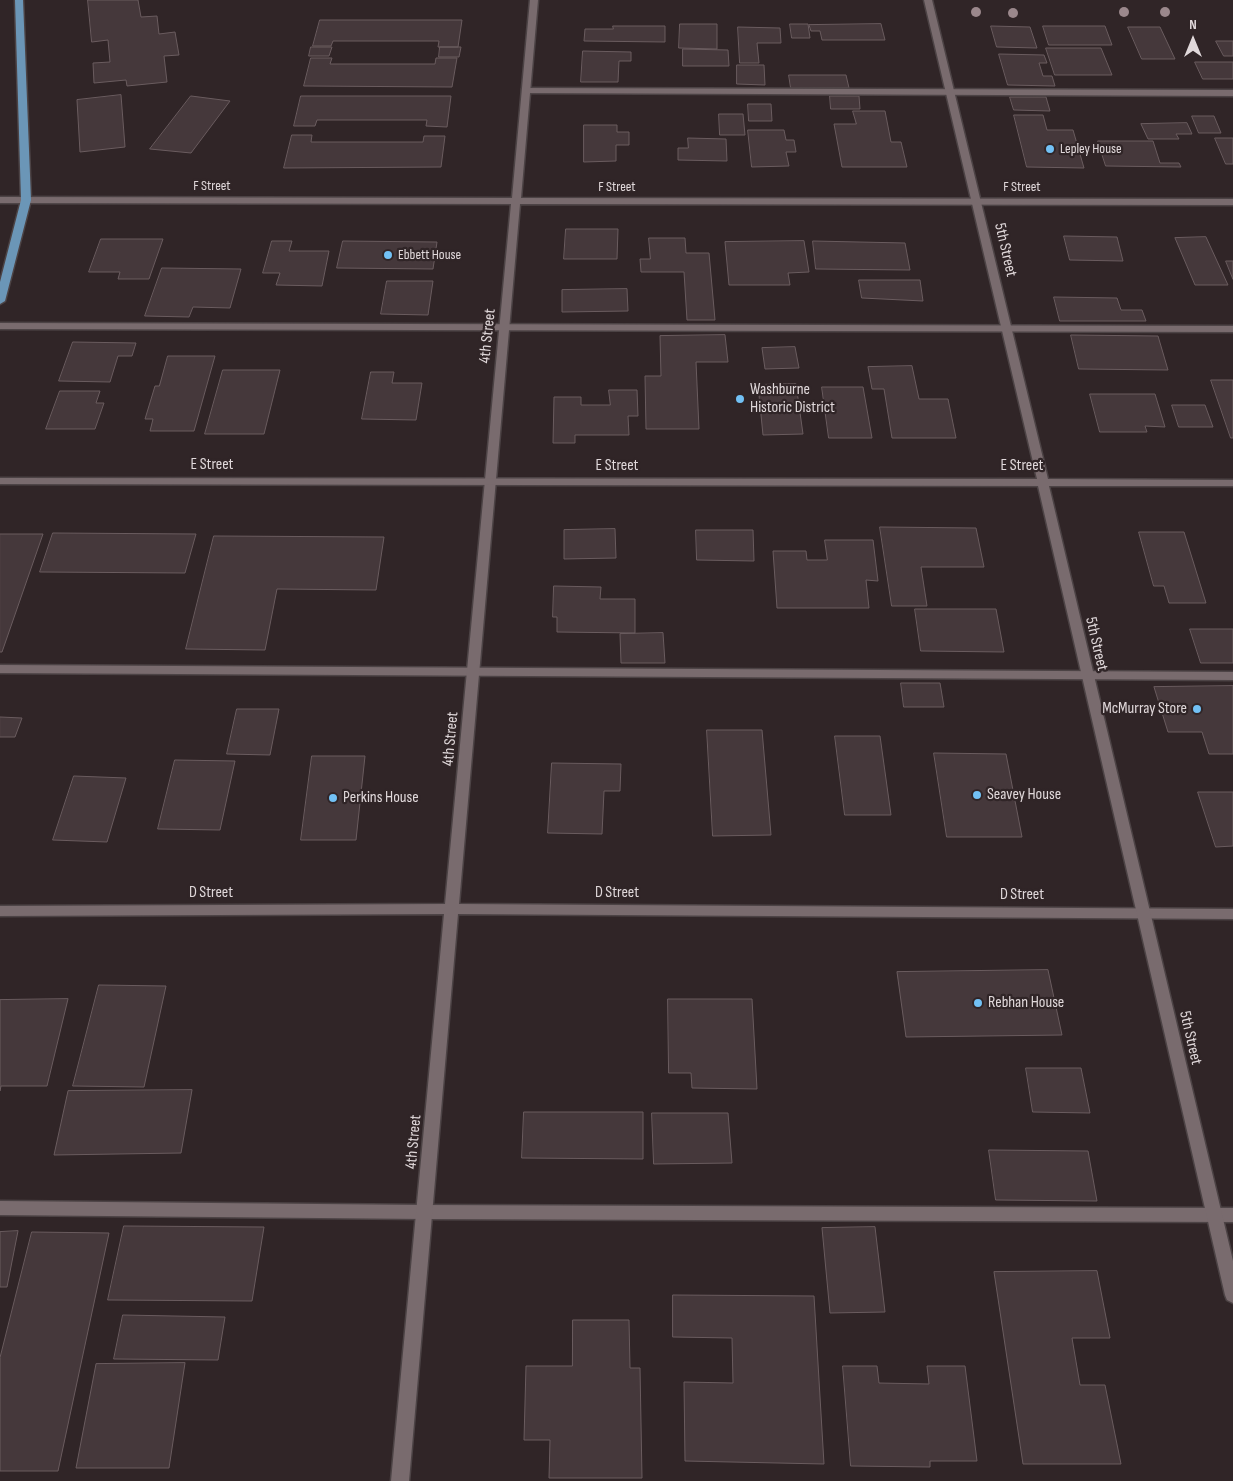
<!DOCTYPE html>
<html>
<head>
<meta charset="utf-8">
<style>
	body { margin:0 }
	#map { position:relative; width:1233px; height:1481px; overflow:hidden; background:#302527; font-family:"Sofia Sans Condensed",sans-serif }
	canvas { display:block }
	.north { position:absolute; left:1168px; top:15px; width:50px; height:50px; -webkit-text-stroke:4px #302527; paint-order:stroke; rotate:0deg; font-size:14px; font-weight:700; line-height:20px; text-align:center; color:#e0d8da }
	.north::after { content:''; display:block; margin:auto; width:18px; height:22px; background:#e0d8da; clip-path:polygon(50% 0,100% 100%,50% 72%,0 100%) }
</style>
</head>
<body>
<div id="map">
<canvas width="1233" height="1481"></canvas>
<div class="north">N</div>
</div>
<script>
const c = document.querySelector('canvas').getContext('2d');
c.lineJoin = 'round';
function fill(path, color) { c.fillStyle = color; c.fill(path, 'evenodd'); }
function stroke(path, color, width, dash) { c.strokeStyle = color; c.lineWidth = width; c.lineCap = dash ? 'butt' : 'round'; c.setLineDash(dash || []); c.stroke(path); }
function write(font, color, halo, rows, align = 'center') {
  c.font = font + ' "Sofia Sans Condensed",sans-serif'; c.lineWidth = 4.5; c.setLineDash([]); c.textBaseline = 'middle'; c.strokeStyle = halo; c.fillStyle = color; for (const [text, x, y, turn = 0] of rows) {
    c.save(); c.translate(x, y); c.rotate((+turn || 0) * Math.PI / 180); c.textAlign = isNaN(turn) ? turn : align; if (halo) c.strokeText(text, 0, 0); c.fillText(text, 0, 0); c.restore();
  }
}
const building = new Path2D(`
	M88,0H138L141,17L157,16L159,34L175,32L179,55L164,56L167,82L127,86L126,80L94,83L93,63L110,62L108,40L92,42Z
	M320,20H462L458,47H438L439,41H333L331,46H313Z
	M680,24H717V49L679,48Z
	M790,24H808L810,38H792Z
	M881,24L885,40H822L820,31H811L809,25Z
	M613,26H665V42L584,41L585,29H613Z
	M991,26L1030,27L1037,48L997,47Z
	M1043,26H1105L1112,45H1049Z
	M738,27L780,28L781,43H757L759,63H740Z
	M1128,27H1160L1175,59H1142Z
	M1216,41H1233V56H1224Z
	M311,47H332L329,56H309Z
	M440,47H461L459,57H439Z
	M1046,48H1101L1112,75H1055Z
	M683,49L728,50L729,66H683Z
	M583,51L631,52V61H619L618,82H581Z
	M999,54L1044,55L1047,63H1039L1043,76H1052L1055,86L1008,85Z
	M311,58H332L330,64H435L436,58H457L452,87L304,86Z
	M1195,62H1233V79H1203Z
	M737,65H764L765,85L737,84Z
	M789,75H846L849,88H791Z
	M121,95L125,147L80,152L77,100Z
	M191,96L230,101L191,153L150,149Z
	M301,96H451L447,127L426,126L427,120H317L315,126H294Z
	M830,96H859L860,109H831Z
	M1010,97H1046L1050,111L1014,110Z
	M748,104H771L772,121H749Z
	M853,111H885L891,142H901L907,167H842L834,124H856Z
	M719,114H743L745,135H720Z
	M1014,115H1043L1047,130H1073L1084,168L1027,167Z
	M1192,116H1214L1221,133H1199Z
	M1187,123L1192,134H1176L1179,139H1148L1141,124Z
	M584,125H617V132H629V145H616V161L584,162Z
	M748,130H784L786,140H794L796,152H786L789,166L752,167Z
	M292,135H312L311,142H423L424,136H445L441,167L284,168Z
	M688,138L726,139L727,161L678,160V148H688Z
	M1215,138H1233V164H1226Z
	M1098,141H1153L1160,163H1179L1181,167L1106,166Z
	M566,229H618L617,259H564Z
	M1064,236L1117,237L1123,261L1070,260Z
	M1206,237L1228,285H1195L1175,238Z
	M649,238H685L686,253H709L715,320H687L684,272H641L640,259H650Z
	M101,239H163L149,279H118L120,272H89Z
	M272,241H292L289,251H329L322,286L276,285L280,273H263Z
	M343,241L437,242L433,269L337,268Z
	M804,241L809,272L788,273L790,285H729L725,242Z
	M813,241L905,243L910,270L816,269Z
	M1226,261H1233V279Z
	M162,268L241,269L230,308L193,307L189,317L145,316Z
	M859,280H920L923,301L862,298Z
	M387,281H433L428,315L381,314Z
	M627,289L628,311L562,312V290Z
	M1054,297L1117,298L1121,310H1142L1146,321H1060Z
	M725,335L728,362H696L699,429H646L645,376H661L660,336Z
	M1071,335L1158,336L1168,370L1079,369Z
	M73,342L136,343L132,356H118L110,382L59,381Z
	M795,347L799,368L765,369L762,348Z
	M168,356H215L194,431H150L153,419H145L155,386H159Z
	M912,366L919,399H948L956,438H892L884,389H872L868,367Z
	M223,370H280L264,434H205Z
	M371,372H394L392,383H422L416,420L362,419Z
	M1211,380H1233V438H1231Z
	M796,384L803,434L763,435L758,385Z
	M822,387H863L872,438H829Z
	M609,390H637L638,416H628L629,435H575V443H553L554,397H581V405H610Z
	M60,391H100L96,403H104L95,429H46Z
	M1090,394H1155L1165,427L1145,426L1147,432H1100Z
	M1172,405H1205L1213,427H1179Z
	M880,527L976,528L984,567H921L927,606H892Z
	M615,529L616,558L564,559V530Z
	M696,530H753L754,561L697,560Z
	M1139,532H1184L1206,603H1169L1164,586H1154Z
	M53,533L196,534L185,573L40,572Z
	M0,534H43L2,652H0Z
	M214,536L384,537L376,590L277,589L265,650L186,649Z
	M825,540H873L878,581L866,580L869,608H777L773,551H806L807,560H827Z
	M554,586L601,587L600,599H635V633L557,632V617H553Z
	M915,609H996L1004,652L921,651Z
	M1190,629H1233V663H1201Z
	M663,633L665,663H621L620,634Z
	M901,683H940L944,707H904Z
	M1233,686V754H1209L1202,732H1168L1154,687Z
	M237,709H279L270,755L227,754Z
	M0,717L22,718L15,737H0Z
	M707,730H762L771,835L713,836Z
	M835,736H880L891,815H845Z
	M934,753L1006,754L1022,837H947Z
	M312,756H365L356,840H301Z
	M175,760L235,761L220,830L158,829Z
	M552,763L621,764L620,791H604L602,834L548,833Z
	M74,776L126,778L107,842L53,840Z
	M1198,792H1233V846L1216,847Z
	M1048,970L1062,1035L906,1037L897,972Z
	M99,985L166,986L144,1087L73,1086Z
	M68,999L47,1086H1L0,1091V1000Z
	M668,999H752L757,1089L692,1088L691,1073H669Z
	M1026,1068H1081L1090,1113L1033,1112Z
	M192,1090L181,1153L54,1155L68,1091Z
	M524,1112H643V1159L522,1158Z
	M652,1113H728L732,1163L654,1164Z
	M989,1150L1088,1151L1097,1201L996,1200Z
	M124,1226L264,1227L252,1301L108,1300Z
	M875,1227L885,1312L830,1313L822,1228Z
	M18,1231L7,1287H0V1232Z
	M32,1232L109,1233L58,1471H0V1358Z
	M1097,1271L1110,1338H1072L1080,1385H1105L1121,1464H1023L994,1272Z
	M673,1295L814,1296L824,1464L685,1461L684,1382L733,1383L732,1338L673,1337Z
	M123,1315L225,1317L218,1360L114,1359Z
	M573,1320H629L630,1368H640L642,1478H549L550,1440H524L526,1366H572Z
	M185,1363L169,1468H76L96,1364Z
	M843,1366H877L879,1383L929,1384L927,1366H965L977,1461H930V1467L851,1466Z`);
const lane = new Path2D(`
	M525,88L1233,90V96L522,93V89Z
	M0,323L1233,326V332L0,329Z
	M0,665L1233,672V680L0,673Z
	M0,1201L424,1205L1233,1208V1222L424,1219L0,1215Z`);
const street = new Path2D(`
	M530,0H538L521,198L1233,199V205L520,204L459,904L1233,909V919L458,914L409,1481H391L444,914L0,916V906L445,904L511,204L0,203V197L512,198Z`);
const secondary = new Path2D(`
	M924,0H932L1048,479L1233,480V486H1049L1233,1261V1303L1227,1300L1225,1295L1038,486L0,484V478L1037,479Z`);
const primary = new Path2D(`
	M15,0H23L31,200L5,301L0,304V282L21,200Z`);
const trees = [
	[976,12],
	[1124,12],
	[1165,12],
	[1013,13]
];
const markers = [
	[1050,149,5,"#72c1f5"],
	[388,255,5,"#72c1f5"],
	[740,399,5,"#72c1f5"],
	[1197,709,5,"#72c1f5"],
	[977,795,5,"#72c1f5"],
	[333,798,5,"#72c1f5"],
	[978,1003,5,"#72c1f5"]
];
const farPoinames = [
	["Lepley House",1060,149],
	["Ebbett House",398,255]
];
const farStreetnames = [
	["F Street",212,186],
	["F Street",617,187],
	["F Street",1022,187]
];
const streetNames = [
	["5th Street",1005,250,77],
	["4th Street",488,336,-84],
	["E Street",212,465],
	["E Street",617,466],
	["E Street",1022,466],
	["5th Street",1096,644,77],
	["4th Street",451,739,-85],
	["D Street",211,893],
	["D Street",617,893],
	["D Street",1022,895],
	["5th Street",1190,1038,77],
	["4th Street",414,1142,-85]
];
const poiNames = [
	["Washburne",750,390],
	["Historic District",750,408],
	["McMurray Store",1187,709,"right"],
	["Seavey House",987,795],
	["Perkins House",343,798],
	["Rebhan House",988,1003]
];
fill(building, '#45383b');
stroke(building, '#6a5c5f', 1);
stroke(lane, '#4c4345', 3);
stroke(street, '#4c4345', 3);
stroke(secondary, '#4c4345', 3);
stroke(primary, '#4c4345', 3);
fill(lane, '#796b6e');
fill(street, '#796b6e');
fill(secondary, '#796b6e');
fill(primary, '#6b96b7');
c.fillStyle = '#9b888c';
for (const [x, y] of trees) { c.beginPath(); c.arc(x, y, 5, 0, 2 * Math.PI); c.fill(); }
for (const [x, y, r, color] of markers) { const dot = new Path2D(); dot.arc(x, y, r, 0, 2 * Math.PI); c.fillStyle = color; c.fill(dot); stroke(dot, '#302527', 2); }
write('14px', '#e0d8da', '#302527', farPoinames, 'left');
write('14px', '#e0d8da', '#302527', farStreetnames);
write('16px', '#e0d8da', '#302527', streetNames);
write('16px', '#e0d8da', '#302527', poiNames, 'left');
</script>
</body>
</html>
